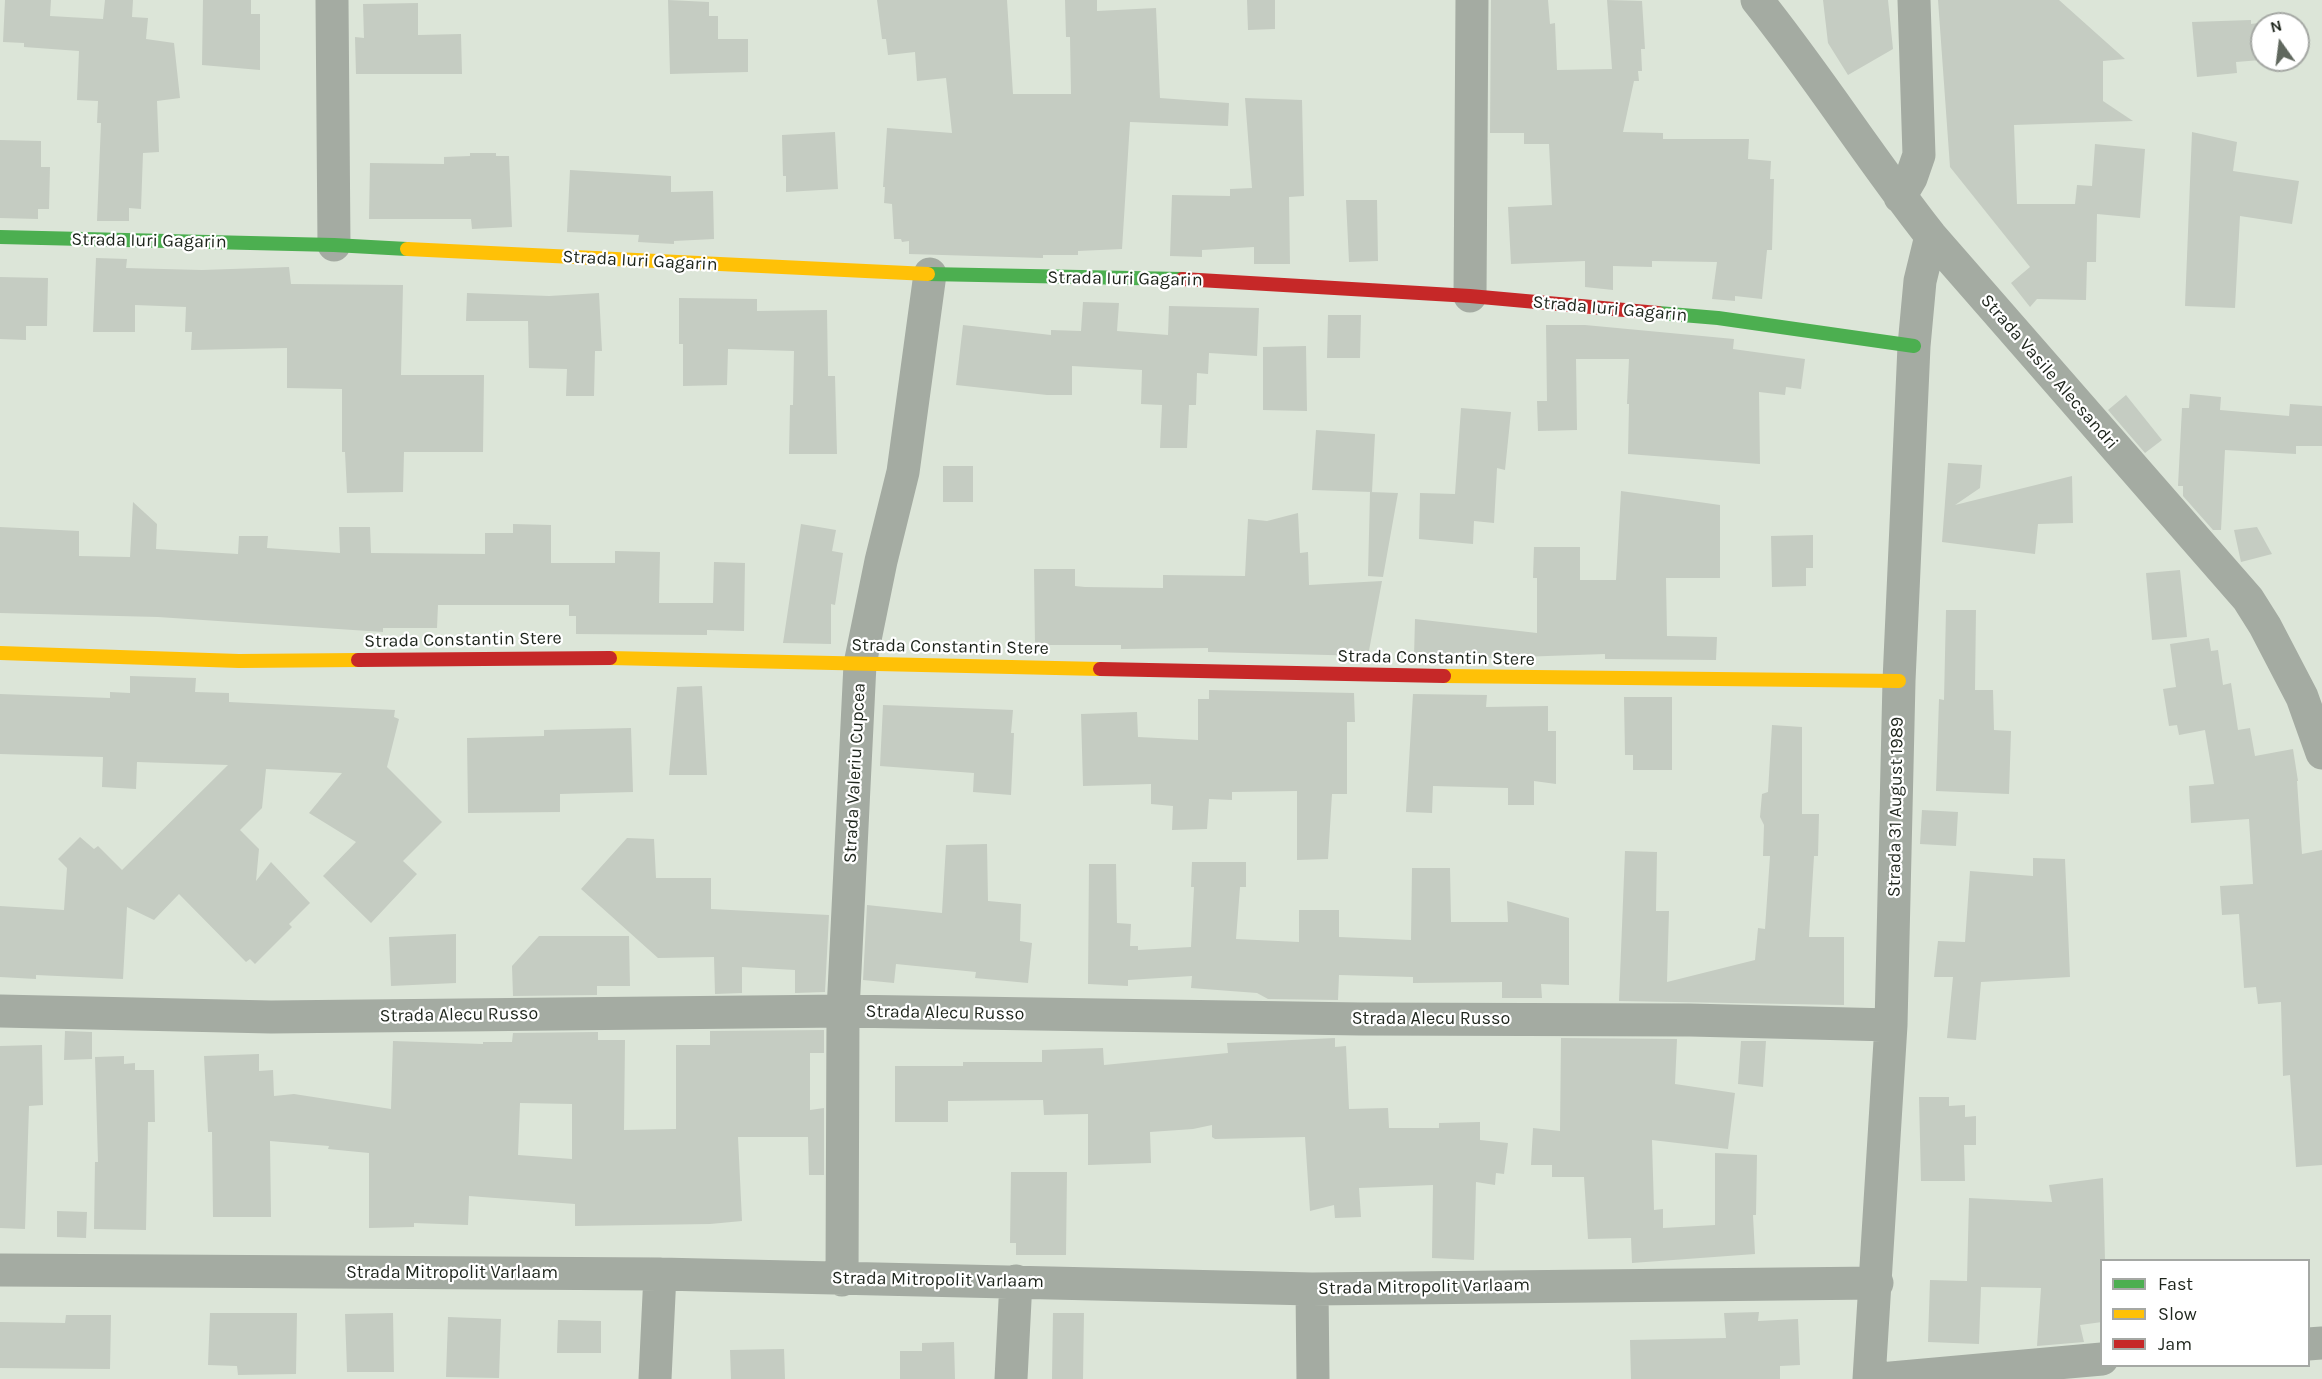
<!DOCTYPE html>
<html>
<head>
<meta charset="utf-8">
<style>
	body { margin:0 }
	#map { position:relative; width:2322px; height:1379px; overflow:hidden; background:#dce5d8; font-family:Karla,sans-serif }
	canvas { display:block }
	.legend { position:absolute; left:2100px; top:1259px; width:210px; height:108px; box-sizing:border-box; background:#fff; border:2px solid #a5a8a4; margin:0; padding:8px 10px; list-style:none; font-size:18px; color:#1e251c }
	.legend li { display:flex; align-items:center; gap:12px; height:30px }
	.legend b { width:30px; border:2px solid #a5a8a4 }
	.north { position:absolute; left:2250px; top:12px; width:60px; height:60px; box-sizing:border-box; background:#fff; border:2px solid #a5a8a4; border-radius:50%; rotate:346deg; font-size:16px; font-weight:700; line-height:24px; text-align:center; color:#1e251c }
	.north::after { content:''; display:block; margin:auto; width:21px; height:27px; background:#60685e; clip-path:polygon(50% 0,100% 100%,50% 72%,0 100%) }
</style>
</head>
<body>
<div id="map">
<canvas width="2322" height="1379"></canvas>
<ul class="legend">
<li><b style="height:8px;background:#4caf50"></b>Fast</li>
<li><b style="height:8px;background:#ffc107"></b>Slow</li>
<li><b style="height:8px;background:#c62828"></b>Jam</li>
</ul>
<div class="north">N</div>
</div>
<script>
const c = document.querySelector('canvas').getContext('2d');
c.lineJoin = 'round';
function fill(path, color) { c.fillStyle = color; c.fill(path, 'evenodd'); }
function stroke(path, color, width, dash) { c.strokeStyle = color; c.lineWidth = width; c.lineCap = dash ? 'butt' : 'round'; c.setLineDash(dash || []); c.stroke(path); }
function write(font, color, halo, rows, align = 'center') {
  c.font = font + ' Karla,sans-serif'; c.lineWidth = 4.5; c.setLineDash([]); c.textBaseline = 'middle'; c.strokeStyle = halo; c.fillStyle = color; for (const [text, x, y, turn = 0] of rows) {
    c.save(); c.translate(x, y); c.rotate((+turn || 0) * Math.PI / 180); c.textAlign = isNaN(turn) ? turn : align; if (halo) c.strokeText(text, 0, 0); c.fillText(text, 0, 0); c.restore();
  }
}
const building = new Path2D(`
	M5,0H51L50,16L103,19L105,0H133L132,17L148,18L146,39L174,43L180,98L157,101L159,152L143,153L141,209L129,208V221H97L101,123H97L98,101L77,100L79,51L24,47V43L3,42Z
	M203,0H251V14H260V70L202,65Z
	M668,0L709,2V16H718V39H748V72L670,74Z
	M877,0H1007L1013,94H1071L1070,37H1066L1065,0H1097V11L1156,8L1160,98L1229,103L1228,126L1130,122L1122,249L1078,251V255H1043V258L909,254V241L902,242L901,239H894L892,204L884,203L885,187H883L887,128L952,133L946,78L917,81L915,52L888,55L886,39H882Z
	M1247,0H1275V29L1248,30Z
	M1491,0H1548L1550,24L1555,23L1557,70L1612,69L1607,0L1642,1L1645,49H1641L1642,71H1638L1639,81H1634L1623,132L1663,133V139H1749L1748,159L1771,161L1770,179H1774L1772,250H1767L1762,299L1735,296V301L1712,299L1717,262L1652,261V267L1613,266V290L1585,287V261L1511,264L1508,207L1552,205L1549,144H1524V133H1490Z
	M1823,0H1888L1893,49L1848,75L1828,43Z
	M1938,0H2059L2125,59L2103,61V101L2133,121L2014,125L2017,204H2075L2077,185L2092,186L2095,144L2145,149L2140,218L2097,214L2096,262H2087L2086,300L2037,299L2030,307L2011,283L2030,267L1950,167Z
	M418,3V35L461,34L462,74H356L355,37L364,38L363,4Z
	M2251,20V24L2258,23L2261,60L2236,62L2237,73L2197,77L2192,22Z
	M1245,98L1302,100L1304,196L1289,197L1290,264H1254V247L1202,250V257L1170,256L1172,195L1230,196V189L1252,188Z
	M835,132L838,189L786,192V176H783L782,135Z
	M2192,132L2237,142L2233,171L2299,181L2292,224L2240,216L2235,308L2185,306Z
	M0,140L41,141V167H50L49,209H38V219L0,218Z
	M470,153H496V156H509L512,227L472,229L471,219H369L370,163L444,164V157L470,156Z
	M570,170L671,176V192L713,191L714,239L674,241V244L655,243L638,242L639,235L567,232Z
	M1346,200H1377L1378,261L1349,262Z
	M96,258L127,259L126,268L202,270L289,267L291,284L403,285L401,375H484L483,452H404L403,492L347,493L345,452H342V389L287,388V348L191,350L192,332H185L186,307L135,305V332H93Z
	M0,277L48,278L47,326H26V340L0,339Z
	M467,293L549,296L599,293L602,351H595L594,396H566L567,369L529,368L528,321H466Z
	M679,298L757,299V311L827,310L828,376H835L837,454H789L790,405H793L794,351L728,349L727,385L683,386V344H679Z
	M1083,302L1119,303L1117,331L1168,335L1169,306L1259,308L1257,356L1209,353L1208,374L1197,373L1196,405H1189L1187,448H1160L1162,405L1141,404L1142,370L1072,366V395H1047L956,385L963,325L1051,335V330L1081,331Z
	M1328,315H1361L1360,358H1327Z
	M1546,325H1585L1734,339L1733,349L1805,359L1801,389L1786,387L1785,395L1759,392L1760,464L1628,454L1629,404H1627L1629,359H1576L1577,430L1538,431L1537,401H1547Z
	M1306,346L1307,411L1263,410V347Z
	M2190,394L2221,397L2220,410L2289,416L2290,404L2322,406V446H2296V454L2225,450L2221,530H2213L2183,496V486H2178L2182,408H2189Z
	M2126,395L2162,440L2145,453L2108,410Z
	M1461,408L1511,412L1505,470L1497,468L1494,523L1474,521L1473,544L1419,539L1420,493L1455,494Z
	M1316,430L1375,434L1372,492L1312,490Z
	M1948,463L1982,465L1980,488L1955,505L2072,476L2073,523L2038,524L2035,554L1942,542Z
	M943,466H973V502H943Z
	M1621,491L1720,505V578H1666L1667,636L1717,637L1716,660L1605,659V654L1490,658L1414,657L1415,619L1537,633V578H1533L1534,547H1580V580H1616Z
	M1370,492L1398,493L1383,577L1368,576Z
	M133,502L157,524L156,549L238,554L239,536H268L267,548L340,553L339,527H370L371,553L485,554V533H513V524L551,525V563H615V551L660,552L659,603H713L714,562L745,563L744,631L707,630V635L576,634V616H569V605H438L437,628H383V632L158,617L0,613V527L79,531V556L130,557Z
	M1298,513L1300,553L1308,552L1309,585L1382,581L1368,656L1208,652V648L1121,649V645H1035L1034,569H1075V586L1085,587L1163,588V575L1245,576L1248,519L1267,521Z
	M801,524L836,530L832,551L843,553L835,605L831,604V644L783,643Z
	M2257,527L2272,554L2241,562L2234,530Z
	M1813,535V568H1806V586L1772,587L1771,536Z
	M2180,570L2187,637L2152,640L2146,573Z
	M1946,610H1976L1975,690H1993L1994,730L2011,731L2009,794L1936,791L1939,699L1944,700Z
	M2209,638L2211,651L2218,650L2223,685L2231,683L2238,730L2250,728L2255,756L2293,749L2298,781H2297L2302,854L2322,850V1165L2296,1167L2290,1075L2283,1076L2281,1002L2258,1004L2256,987L2244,988L2239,914L2222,915L2220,886L2253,884L2249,819L2191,823L2189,786L2214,784L2205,730L2179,735L2177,725L2169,726L2163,689L2176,687L2170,644Z
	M130,676L196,678L195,692L229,693V702L395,710L394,717L399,719L387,767L442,822L403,861L417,874L371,923L323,876L356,842L309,813L342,773L266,769L262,808L240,830L259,849L256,881L271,862L310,903L289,924L292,927L255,964L250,959L246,962L179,894L154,920L127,907L123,979L36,975V979L0,977V906L64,910L67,868L58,859L80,837L94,849L98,846L122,870L228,765L137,762L136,789L102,787L103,757L0,754V694L110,698V692L130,693Z
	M702,686L707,775H669L677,687Z
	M1209,690L1354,693L1355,722H1347V794H1332L1328,859L1297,860V791L1232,792V800L1209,799L1207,829L1172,830L1173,806L1151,804V784L1083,786L1081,714L1137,712L1138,737L1198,740V699H1209Z
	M1413,694L1487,695L1486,707L1548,706V731H1556V784L1534,781V805H1508V788L1433,786L1432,813L1406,812Z
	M1624,697H1672V770H1633V755H1625Z
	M883,705L1013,710L1011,733H1014L1011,795L973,792L974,773L880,766Z
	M1772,725L1802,727V814H1819L1818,856H1814L1809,937H1844V1005L1619,1001L1625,851L1657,852L1656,911H1669L1667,982L1755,960L1758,928L1765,929L1770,856H1763L1764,825L1760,817L1762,794L1768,792Z
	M631,728L633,792L560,794V812L468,813L467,738L544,736V730Z
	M1922,810L1958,812L1956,846L1920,844Z
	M627,838L654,839L656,878H711V909L829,915L825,992L795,993V970L742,967V993L715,994L714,957L658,958L581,889Z
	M987,844L988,901L1021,904L1020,941L1032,943L1028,983L975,978L976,972L896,964L894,983L863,980L867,905L942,913L946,845Z
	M2033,858L2065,859L2070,977L1981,982L1976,1040L1947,1038L1953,977H1934L1938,941L1965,942L1970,871L2033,876Z
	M1192,862H1246V887H1240L1236,939L1299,942V910H1339V937L1411,940L1412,868H1450L1451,922H1508L1507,901L1569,918V985L1541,984L1542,998H1502V982L1413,983V977L1339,975L1338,1000L1268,999L1257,993L1191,988L1192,976L1128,980V986L1088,984L1089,864H1116L1117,923L1131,924L1130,946H1138V950L1191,947L1194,887H1191Z
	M456,934V983L391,986L389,937Z
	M539,936H629L630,986H597V995L513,996L512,966Z
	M824,1030V1053H810V1110L824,1108V1175H809L808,1137H738L742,1221L710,1224L575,1226V1204L469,1196L468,1225L414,1223V1227L369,1228V1153L328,1149L329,1146L270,1141L271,1217H213L212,1132H208L204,1056L259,1054V1071L273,1070L274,1096L294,1094L391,1109L393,1041L483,1044V1042H512L513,1033L598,1032V1040H625L624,1130L676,1129V1045H710V1031ZM520,1103L572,1104V1159L518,1155Z
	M65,1031L92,1032V1059L64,1060Z
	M1335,1038V1047L1346,1046L1349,1109L1388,1108L1389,1128H1439V1123L1480,1122V1140L1508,1143L1504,1174L1496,1173L1495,1185L1476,1182L1474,1260L1432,1258L1433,1185L1359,1188L1361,1217L1335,1218L1334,1205L1310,1211L1305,1137L1215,1139L1212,1137V1125L1193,1129L1150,1132L1151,1163L1088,1165V1114L1044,1115L1043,1100L948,1101V1122H895V1066H963V1062H1042V1050L1103,1048L1104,1065L1228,1053L1227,1043Z
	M1561,1038L1677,1039L1675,1084L1735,1093L1728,1149L1652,1140L1654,1210L1663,1209V1228L1715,1225V1153L1757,1155L1756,1215H1753L1755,1254L1632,1263L1631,1238L1588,1239L1584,1177H1552V1165H1531L1533,1128L1560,1131Z
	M1741,1041H1766L1763,1087L1738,1084Z
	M42,1045L43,1105L29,1106L25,1229L0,1228V1046Z
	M124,1056V1064L135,1063V1070H154L155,1122H148L146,1230L94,1229L95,1162H98L95,1057Z
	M1919,1097H1949V1106L1965,1105V1117L1976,1116V1145H1964L1965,1181H1921Z
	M1011,1172H1067L1066,1255H1016V1243H1010Z
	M2103,1178L2105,1260H2102V1322L2080,1325L2084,1342L2037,1346L2041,1288L1981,1287L1979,1344L1928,1342L1930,1280L1967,1281L1969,1198L2052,1202L2049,1185Z
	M57,1211L87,1212L86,1238L57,1237Z
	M1759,1312L1758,1321L1798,1319L1800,1365L1780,1366V1379H1631L1630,1340L1726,1338L1724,1313Z
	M210,1313H297L296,1374L238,1375L237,1366L208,1365Z
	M393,1313L394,1372H347L345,1314Z
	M1053,1313H1084L1083,1379H1052Z
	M66,1315H111L110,1369L0,1368V1322L65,1323Z
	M448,1317L501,1319L499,1378L446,1377Z
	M558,1320L601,1321V1353H557Z
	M954,1342L955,1379H900V1351H922V1343Z
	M784,1349L785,1379H731L730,1350Z`);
const street = new Path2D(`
	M332,0L334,245
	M1757,0C1818,76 1870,159 1931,236L2248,599L2265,626L2302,697L2322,753
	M1900,197L1911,178L1919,155L1914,0
	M1470,296L1472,0
	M0,1011L271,1017L843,1011L1361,1019L1690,1020L1891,1025
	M0,1270L660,1274L1312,1289L1877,1283
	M842,1280L843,1011L860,664L881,561L903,472L930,274
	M1312,1289L1313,1379
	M2308,1344L2322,1343
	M655,1379L660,1274
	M1011,1379L1016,1281
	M1869,1379L1891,1025L1899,681L1914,346L1920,281L1931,236
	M1880,1379L2102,1359`);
const fast = new Path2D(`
	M0,237L334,245L407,249
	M928,274L1182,279
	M1658,313L1718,318L1914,346`);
const slow = new Path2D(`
	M407,249L928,274
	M0,653L239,661L358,660
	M610,658L1100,669
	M1444,676L1899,681`);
const jam = new Path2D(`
	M1182,279L1470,296L1658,313
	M358,660L610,658
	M1100,669L1444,676`);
const streetNames = [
	["Strada Iuri Gagarin",149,241,1],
	["Strada Iuri Gagarin",640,261,3],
	["Strada Iuri Gagarin",1125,279,1],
	["Strada Iuri Gagarin",1610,309,5],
	["Strada Vasile Alecsandri",2049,372,49],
	["Strada Constantin Stere",463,640,-1],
	["Strada Constantin Stere",950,647,1],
	["Strada Constantin Stere",1436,658,1],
	["Strada Valeriu Cupcea",855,773,-87],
	["Strada 31 August 1989",1896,807,-89],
	["Strada Alecu Russo",945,1013,1],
	["Strada Alecu Russo",459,1015,-1],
	["Strada Alecu Russo",1431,1019],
	["Strada Mitropolit Varlaam",452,1273],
	["Strada Mitropolit Varlaam",938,1280,1],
	["Strada Mitropolit Varlaam",1424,1287,-1]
];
fill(building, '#c5ccc2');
stroke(street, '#a4aba2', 33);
stroke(fast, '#4caf50', 14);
stroke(slow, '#ffc107', 14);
stroke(jam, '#c62828', 14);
write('18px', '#1e251c', '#fff', streetNames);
</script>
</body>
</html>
